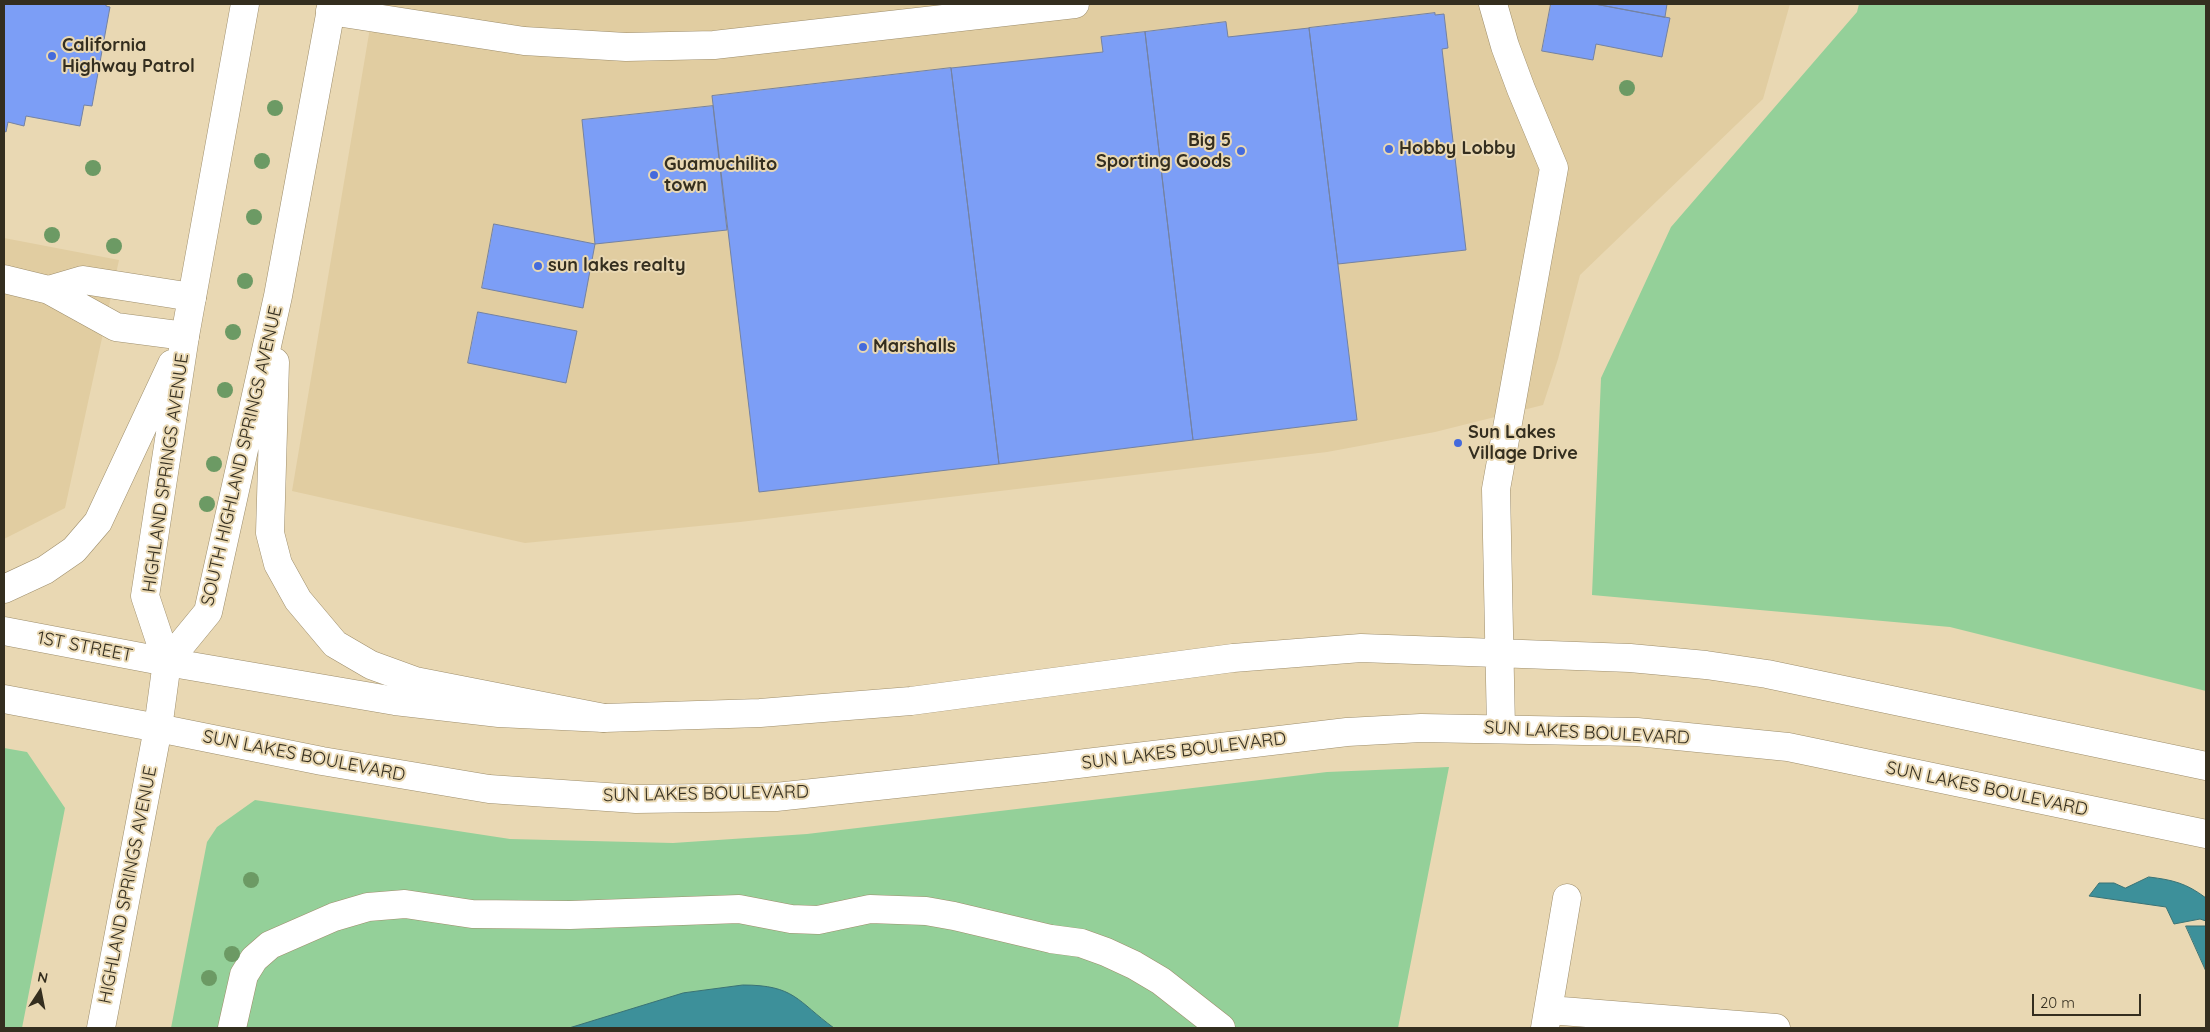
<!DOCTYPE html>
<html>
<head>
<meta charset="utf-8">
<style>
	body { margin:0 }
	#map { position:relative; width:2210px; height:1032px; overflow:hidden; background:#e9d8b3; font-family:Quicksand,sans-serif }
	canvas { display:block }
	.frame { position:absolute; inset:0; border:5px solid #342e1f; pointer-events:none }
	.north { position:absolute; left:15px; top:967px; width:50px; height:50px; -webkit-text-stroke:4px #e9d8b3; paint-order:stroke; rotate:11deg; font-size:14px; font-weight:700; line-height:20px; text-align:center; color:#342e1f }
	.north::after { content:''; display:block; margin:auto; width:18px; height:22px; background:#342e1f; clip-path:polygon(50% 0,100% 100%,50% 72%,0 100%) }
	.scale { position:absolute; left:2032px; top:994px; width:109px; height:22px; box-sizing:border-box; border:2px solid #342e1f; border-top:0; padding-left:6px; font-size:15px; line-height:18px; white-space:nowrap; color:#342e1f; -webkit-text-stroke:4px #e9d8b3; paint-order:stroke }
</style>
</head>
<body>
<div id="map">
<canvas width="2210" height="1032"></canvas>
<div class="frame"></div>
<div class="north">N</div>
<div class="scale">20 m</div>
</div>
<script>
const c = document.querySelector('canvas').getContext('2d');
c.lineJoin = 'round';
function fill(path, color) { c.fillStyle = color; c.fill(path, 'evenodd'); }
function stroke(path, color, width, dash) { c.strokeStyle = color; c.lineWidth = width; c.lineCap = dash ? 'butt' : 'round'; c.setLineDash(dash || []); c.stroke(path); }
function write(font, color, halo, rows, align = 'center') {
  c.font = font + ' Quicksand,sans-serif'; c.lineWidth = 4; c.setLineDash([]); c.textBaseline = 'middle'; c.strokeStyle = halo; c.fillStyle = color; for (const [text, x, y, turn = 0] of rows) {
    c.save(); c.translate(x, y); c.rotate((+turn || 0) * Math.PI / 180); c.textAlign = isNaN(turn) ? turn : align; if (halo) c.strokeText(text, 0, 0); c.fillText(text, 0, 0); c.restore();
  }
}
const built = new Path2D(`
	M374,4H1790L1763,99L1580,275L1558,359L1543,405L1435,432L1327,452L740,522L525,543L292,491Z
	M4,238L119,260L65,508L4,539Z`);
const green = new Path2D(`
	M1859,4H2206V691L1950,627L1592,595L1601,378L1671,227L1857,12Z
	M4,748L27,752L65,808L22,1028H4Z
	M1449,767L1398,1028H171L207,842L217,827L255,800L510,839L673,843L807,834L1327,772Z`);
const water = new Path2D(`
	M2149,877C2173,880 2186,883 2206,898V921L2200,919L2174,924L2166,907L2089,896L2099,883H2114L2125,888Z
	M2186,926H2206V971Z
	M743,985C795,985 797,1001 834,1028H569L683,993Z`);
const building = new Path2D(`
	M4,4H106V6L110,7L92,106L84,105L80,126L26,116L24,126L8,122L6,132L4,131Z
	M1551,4H1595L1670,18L1662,57L1596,44L1593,60L1542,51Z
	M1595,4H1667L1665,17Z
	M1435,13V15L1444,14L1448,48L1442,49L1466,250L1338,264L1309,28Z
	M1226,22L1228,37L1309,28L1357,420L1193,440L1145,32Z
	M1145,32L1193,440L999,464L951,68L1103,52L1101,37Z
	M951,68L999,464L759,492L712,96Z
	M713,106L727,230L595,244L582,120Z
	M494,224L595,244L583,308L482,288Z
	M478,312L577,331L566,383L468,363Z`);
const minor = new Path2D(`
	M1493,4L1505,46L1521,89L1554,168L1496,489L1501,728
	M330,11L524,41L626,47L714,45L1075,4
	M4,279L49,290L116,327L185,336
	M49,290L83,280L192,297
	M4,631L167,662L395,701L499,713L604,718L760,713L911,701L1233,658L1361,648L1630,658L1706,665L1767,674L2206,766
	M4,699L158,728L322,761L489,789L636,799L776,797L1044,768L1347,732L1421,728L1637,732L1788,747L2206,834
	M1549,1010L1776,1028
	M232,1028L244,975L254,959L270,945L334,917L368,907L405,904L472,914L570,915L739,909L791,919L818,920L870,909L926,911L954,916L1051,939L1081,943L1106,952L1134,965L1161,981L1221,1028
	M1545,1028L1567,898`);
const major = new Path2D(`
	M275,362L270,533L278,564L298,600L335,644L371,665L415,681L604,718
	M4,589L45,570L74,550L98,522L172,364
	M167,662L208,612L278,296L332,4
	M101,1028L158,728L167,662L145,596L185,336L245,4`);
const trees = [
	[1627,88],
	[275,108],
	[262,161],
	[93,168],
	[254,217],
	[52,235],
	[114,246],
	[245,281],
	[233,332],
	[225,390],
	[214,464],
	[207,504],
	[251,880],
	[232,954],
	[209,978]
];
const markers = [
	[52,56,5,"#446adc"],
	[1389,149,5,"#446adc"],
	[1241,151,5,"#446adc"],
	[654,175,5,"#446adc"],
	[538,266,5,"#446adc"],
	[863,347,5,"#446adc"],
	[1458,443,5,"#446adc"]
];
const poiNames = [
	["California",62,46],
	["Highway Patrol",62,67],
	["Big 5",1231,141,"right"],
	["Sporting Goods",1231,162,"right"],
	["Hobby Lobby",1399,149],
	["Guamuchilito",664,165],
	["town",664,186],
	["sun lakes realty",548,266],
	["Marshalls",873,347],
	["Sun Lakes",1468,433],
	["Village Drive",1468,454]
];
const streetNames = [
	["SOUTH HIGHLAND SPRINGS AVENUE",242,456,-77],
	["HIGHLAND SPRINGS AVENUE",166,473,-82],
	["1ST STREET",85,647,11],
	["SUN LAKES BOULEVARD",1587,733,3],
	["SUN LAKES BOULEVARD",1184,751,-7],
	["SUN LAKES BOULEVARD",304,756,11],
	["SUN LAKES BOULEVARD",1987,789,12],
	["SUN LAKES BOULEVARD",706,794,-1],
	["HIGHLAND SPRINGS AVENUE",128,885,-79]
];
fill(built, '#e1cda1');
fill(green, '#94d099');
fill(water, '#3d909a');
stroke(water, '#3a7375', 1);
fill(building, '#7c9ef6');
stroke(building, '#7482a2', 1);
stroke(minor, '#9e8e6c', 29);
stroke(major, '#9e8e6c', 29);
stroke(minor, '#fff', 28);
stroke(major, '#fff', 28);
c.fillStyle = '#6c9a64';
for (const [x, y] of trees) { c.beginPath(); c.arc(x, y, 8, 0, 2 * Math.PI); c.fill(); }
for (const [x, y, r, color] of markers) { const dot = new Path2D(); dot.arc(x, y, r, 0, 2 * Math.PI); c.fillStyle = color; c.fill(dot); stroke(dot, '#e9d8b3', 2); }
write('bold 18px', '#342e1f', '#e9d8b3', poiNames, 'left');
write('18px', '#342e1f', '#e9d8b3', streetNames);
</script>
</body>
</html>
